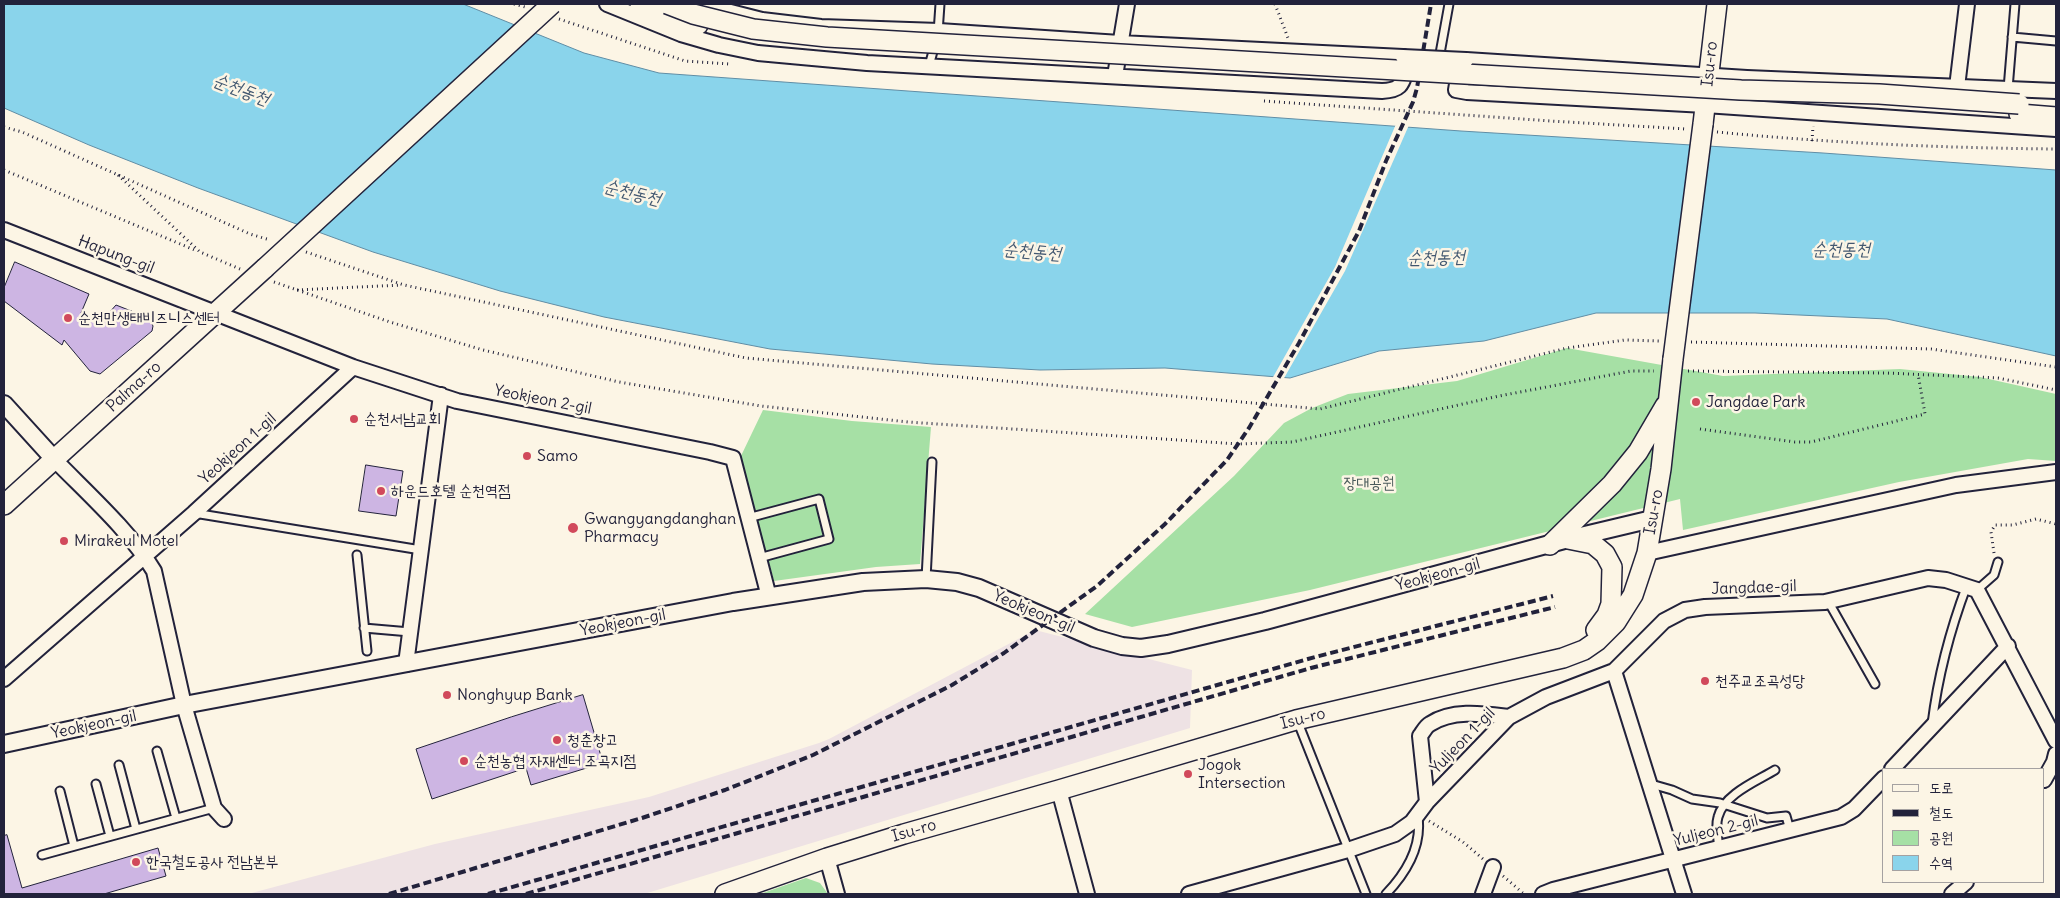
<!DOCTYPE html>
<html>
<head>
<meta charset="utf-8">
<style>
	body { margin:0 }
	#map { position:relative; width:2060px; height:898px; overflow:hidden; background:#fcf5e5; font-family:Delius,"Poor Story",sans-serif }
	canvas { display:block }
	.frame { position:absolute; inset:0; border:5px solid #22223b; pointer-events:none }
	.legend { position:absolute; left:1882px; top:768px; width:162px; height:115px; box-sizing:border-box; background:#fcf5e5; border:1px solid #a5a1a1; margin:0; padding:6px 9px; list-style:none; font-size:15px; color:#22223b }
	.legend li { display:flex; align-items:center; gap:10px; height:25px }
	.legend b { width:25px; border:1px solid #a5a1a1 }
</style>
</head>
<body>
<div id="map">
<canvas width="2060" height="898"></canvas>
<div class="frame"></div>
<ul class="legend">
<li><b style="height:6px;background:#fcf5e5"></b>도로</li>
<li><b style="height:6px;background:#22223b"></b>철도</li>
<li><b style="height:14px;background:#a6e0a5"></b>공원</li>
<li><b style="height:14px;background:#8ad4eb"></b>수역</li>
</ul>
</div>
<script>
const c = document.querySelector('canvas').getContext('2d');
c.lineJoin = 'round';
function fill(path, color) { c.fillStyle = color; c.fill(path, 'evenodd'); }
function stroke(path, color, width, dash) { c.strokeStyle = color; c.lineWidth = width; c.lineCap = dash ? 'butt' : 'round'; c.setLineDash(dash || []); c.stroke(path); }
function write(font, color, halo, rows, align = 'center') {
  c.font = font + ' Delius,"Poor Story",sans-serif'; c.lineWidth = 5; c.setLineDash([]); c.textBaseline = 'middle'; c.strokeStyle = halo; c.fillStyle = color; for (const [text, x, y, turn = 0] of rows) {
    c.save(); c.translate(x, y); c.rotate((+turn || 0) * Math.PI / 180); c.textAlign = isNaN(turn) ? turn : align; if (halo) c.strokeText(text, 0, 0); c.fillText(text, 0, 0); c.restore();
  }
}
const built = new Path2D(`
	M1035,630L1192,670L1190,728L644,894H248L435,844L649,797L819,743L829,739Z`);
const green = new Path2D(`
	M1567,348L1723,376L1900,369L1980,377L2056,394V461L2028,459L1899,482L1683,530L1680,499L1310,590L1132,627L1085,614L1234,476L1284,423L1312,408L1348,394L1457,381Z
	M763,410L852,421L931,427L920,564L876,567L774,581L740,458Z
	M806,878L820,883L828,894H760Z`);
const water = new Path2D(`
	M4,4H463L584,53L659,73L1461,131L1823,153L2056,170V356L1887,319L1755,313H1596L1484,341L1379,351L1290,378L1165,368L1040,370L932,364L770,349L604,317L500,291L373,252L198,188L89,145L4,108Z`);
const pier = new Path2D(`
	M1396,124L1409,125L1345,271L1283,380L1272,379L1335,267Z`);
const building = new Path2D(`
	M15,262L89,294L81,313L101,322L116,305L149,318L153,326L152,331L100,374L90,371L64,340L62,345L4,301V288Z
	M366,465L403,471L396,516L359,511Z
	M583,695L603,763L531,785L526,768L432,799L416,749L511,717Z
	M7,835L22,888L158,848L166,876L104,894H4V836Z`);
const path = new Path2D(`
	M514,4L525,7
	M1275,4L1288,38
	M559,19L685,61L729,64
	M1264,101L1551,121L1686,129
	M4,127L22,132L250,234L270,240
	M1717,132C1830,143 1943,148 2056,149
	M1812,141L1813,126
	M4,170L197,251
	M118,175L200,252L240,269
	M306,252L404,285L746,358L1320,409L1567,348L1625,340L1660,341
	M274,282L390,322L483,350L619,382L761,406L908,422L1238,444L1292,442L1499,396L1631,371H1654
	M297,290L401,285
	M1691,342L1931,349L2056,367
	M1688,371L1886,373L1998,378L2056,390
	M1700,429L1795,442H1811L1925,414L1918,374
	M1994,553L1991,532L1995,525H2013L2036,519L2056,524
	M1429,821L1463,842L1483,859
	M1503,876L1524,894`);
const service = new Path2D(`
	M938,33L940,4
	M2012,37L2056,41
	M1439,59L1449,4
	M929,66L935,44
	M2008,89L2015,4
	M194,513L421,550
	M748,518L819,499L829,539L759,558
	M357,555L367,651
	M926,579L932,462
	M1977,590L1994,575L1998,562
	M1828,601L1875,684
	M364,628L410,632
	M1297,720L1366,894
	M1932,724C1938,676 1950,630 1967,585
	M157,751L176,818
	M119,765L136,829
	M96,784L110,836
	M1651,784L1672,790L1692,799L1720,803L1767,818L1786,816L1790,830
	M60,791L74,846
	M1719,848C1718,838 1715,827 1718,817C1724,794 1757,781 1775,770
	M42,855L214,808
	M1386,894C1406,873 1422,847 1418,817`);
const minor = new Path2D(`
	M607,4L681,34L719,45L758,53L867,63L1382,91C1403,90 1402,83 1408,65L1403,57L1120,43L939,31L821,27L762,20L699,4
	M1115,76L1127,4
	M1957,87L1967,4
	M2056,91L1747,78L1466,60L1460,66L1456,90L1467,92L1705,105L2056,129
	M4,230L353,367L457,401L710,452L733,458L769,597
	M54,459C87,493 130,531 154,571L184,705L214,808L224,819
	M1647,553L1956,485L2056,472
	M406,664L441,395
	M1614,671L1684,894
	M4,679L194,513L353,367
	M1892,769L2008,646
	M2044,780L2054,762L2056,754
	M1059,790L1087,894
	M1427,802L1420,736C1423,732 1426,726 1430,724C1453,709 1484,714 1509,717
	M827,858L837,894
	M1189,894L1348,850L1395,834L1412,822L1427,802L1509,717L1546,697L1614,671L1664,621L1685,610L1705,607L1825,602L1928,578L1946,580L1977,590L2056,741
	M1483,894L1493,867
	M1543,894L1553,890L1841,817L1854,809L1884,778
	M1952,894L1966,882`);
const tertiary = new Path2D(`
	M4,404L54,459
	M4,744L184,705L733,602L863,582L926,579L957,582L979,588L1094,638L1122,646L1141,648L1168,644L1265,621L1568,539L1652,519`);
const secondary = new Path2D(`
	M640,4L698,25
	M2019,114L2056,117
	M1703,124L1717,4
	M4,505L265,268
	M1568,539L1593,544L1605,554L1612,567L1611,604L1607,615L1596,630
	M1550,545L1612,484L1638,452L1665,406
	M725,894L827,858L904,834L1059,790L1296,720L1563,658L1584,650L1597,641L1616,622L1633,595L1647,553L1661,469L1673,359`);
const rail = new Path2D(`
	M389,894L642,818L725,790L813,755L952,685L1004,653L1097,586L1165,524L1227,460L1249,428L1299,343L1359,231L1386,161L1413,102L1417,88L1431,4
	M488,894L1315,657L1553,596
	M526,894L1311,668L1555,607`);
const minorBridge = new Path2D(`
	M1403,57L1466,60`);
const secondaryBridge = new Path2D(`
	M667,4L693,14L753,29L827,37L1741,90L1879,94L2019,104
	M265,268L552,4
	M1673,359L1703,124`);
const markers = [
	[68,318,5,"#d1495b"],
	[1696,402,5,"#d1495b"],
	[354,419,5,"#d1495b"],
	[527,456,5,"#d1495b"],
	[381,491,5,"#d1495b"],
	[573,528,6,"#d1495b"],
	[64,541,5,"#d1495b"],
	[1705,681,5,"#d1495b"],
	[447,695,5,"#d1495b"],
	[557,740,5,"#d1495b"],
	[464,761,5,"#d1495b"],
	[1188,774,5,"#d1495b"],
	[136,862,5,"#d1495b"]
];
const streetNames = [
	["Isu-ro",1710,64,-84],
	["Hapung-gil",116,255,21],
	["Palma-ro",134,387,-42],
	["Yeokjeon 2-gil",543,400,11],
	["Yeokjeon 1-gil",238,449,-42],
	["Isu-ro",1654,512,-80],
	["Yeokjeon-gil",1438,575,-15],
	["Jangdae-gil",1754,588,-2],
	["Yeokjeon-gil",1034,612,23],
	["Yeokjeon-gil",623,623,-11],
	["Isu-ro",1303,719,-14],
	["Yeokjeon-gil",94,725,-12],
	["Yuljeon 1-gil",1463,741,-46],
	["Isu-ro",914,831,-16],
	["Yuljeon 2-gil",1716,831,-14]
];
const poiNames = [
	["순천만생태비즈니스센터",78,318],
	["Jangdae Park",1706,402],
	["순천서남교회",364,419],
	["Samo",537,456],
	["하운드호텔 순천역점",391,491],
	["Gwangyangdanghan",584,519],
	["Pharmacy",584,537],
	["Mirakeul Motel",74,541],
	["천주교조곡성당",1715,681],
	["Nonghyup Bank",457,695],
	["청춘창고",567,740],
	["순천농협 자재센터 조곡지점",474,761],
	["Jogok",1198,765],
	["Intersection",1198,783],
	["한국철도공사 전남본부",146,862]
];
const parkNames = [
	["장대공원",1369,483]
];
const waterNames = [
	["순천동천",241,90,21],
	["순천동천",632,193,14],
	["순천동천",1841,250],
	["순천동천",1032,252,5],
	["순천동천",1436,258,-1]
];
fill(built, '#eee2e4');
fill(green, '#a6e0a5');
fill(water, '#8ad4eb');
stroke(water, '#608da5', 1);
fill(pier, '#fcf5e5');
fill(building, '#cdb5e3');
stroke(building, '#22223b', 1);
stroke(service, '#22223b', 11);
stroke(minor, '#22223b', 18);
stroke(tertiary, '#22223b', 20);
stroke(secondary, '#22223b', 22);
stroke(path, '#22223b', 3, [1, 4]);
stroke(service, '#fcf5e5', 7);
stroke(minor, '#fcf5e5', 14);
stroke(tertiary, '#fcf5e5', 16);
stroke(secondary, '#fcf5e5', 19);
stroke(rail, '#22223b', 4, [8, 4]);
stroke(minorBridge, '#22223b', 18, []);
stroke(secondaryBridge, '#22223b', 22, []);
stroke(minorBridge, '#fcf5e5', 14);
stroke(secondaryBridge, '#fcf5e5', 19);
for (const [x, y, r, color] of markers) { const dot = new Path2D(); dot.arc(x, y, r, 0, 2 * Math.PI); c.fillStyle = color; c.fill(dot); stroke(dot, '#fcf5e5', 2); }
write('16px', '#22223b', '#fcf5e5', streetNames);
write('16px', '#22223b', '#fcf5e5', poiNames, 'left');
write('16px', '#4a5b5b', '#fcf5e5', parkNames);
write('italic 18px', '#415770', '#fcf5e5', waterNames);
</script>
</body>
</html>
